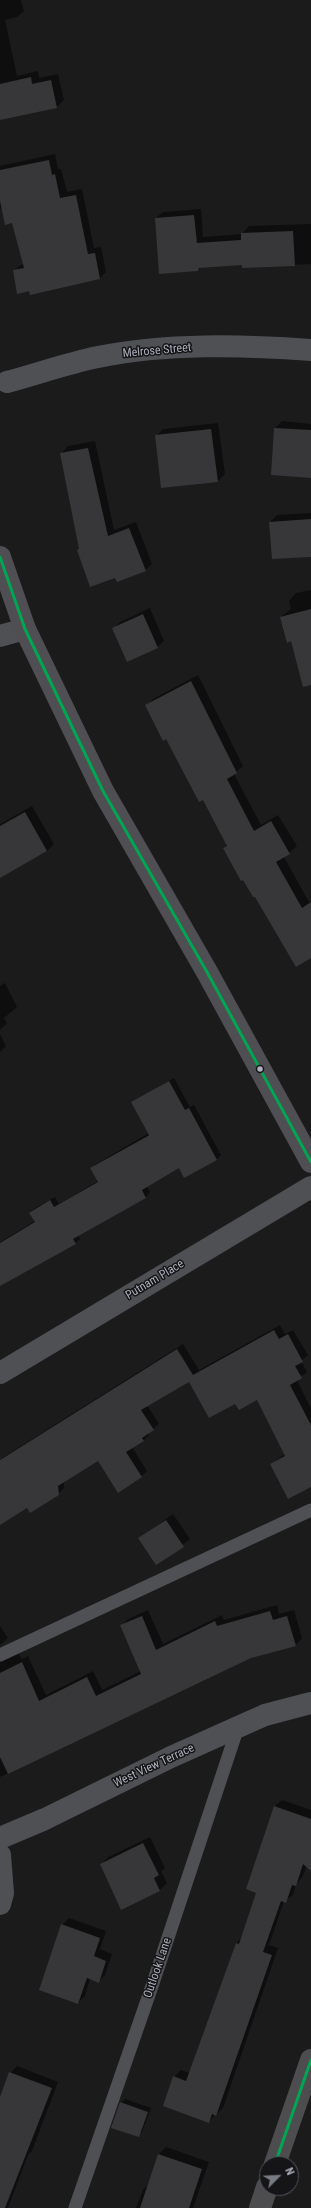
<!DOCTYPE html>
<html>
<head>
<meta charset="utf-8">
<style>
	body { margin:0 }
	#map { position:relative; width:311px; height:2208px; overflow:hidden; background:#1b1b1b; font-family:"Roboto Condensed",sans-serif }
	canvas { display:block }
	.north { position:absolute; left:259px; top:2156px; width:40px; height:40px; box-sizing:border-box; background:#151517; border:1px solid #515359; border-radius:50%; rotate:66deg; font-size:11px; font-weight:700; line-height:16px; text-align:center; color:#acafbc }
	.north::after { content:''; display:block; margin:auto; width:14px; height:18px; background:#797b84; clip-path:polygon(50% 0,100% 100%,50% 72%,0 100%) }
</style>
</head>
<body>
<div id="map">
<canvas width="311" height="2208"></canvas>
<div class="north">N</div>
</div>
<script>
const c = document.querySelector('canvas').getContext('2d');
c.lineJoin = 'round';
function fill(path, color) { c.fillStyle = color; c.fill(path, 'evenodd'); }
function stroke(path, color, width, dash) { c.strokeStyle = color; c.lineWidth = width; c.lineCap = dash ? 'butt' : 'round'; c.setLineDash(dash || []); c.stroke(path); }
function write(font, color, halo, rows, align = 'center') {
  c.font = font + ' "Roboto Condensed",sans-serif'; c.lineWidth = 3; c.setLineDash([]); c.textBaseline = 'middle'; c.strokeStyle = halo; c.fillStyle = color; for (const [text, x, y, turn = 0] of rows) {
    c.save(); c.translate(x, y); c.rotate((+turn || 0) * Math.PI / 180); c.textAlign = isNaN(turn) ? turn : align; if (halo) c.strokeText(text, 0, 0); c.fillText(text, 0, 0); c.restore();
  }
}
const shadow = new Path2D(`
	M0,0H21L24,11L17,17L5,20L17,76L38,71L39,78L58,74L64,100L57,107L0,119Z
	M55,154L58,169H61L67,192L82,189L94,248L101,247L106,272L100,278L30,290L14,270L24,263L13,222L3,208L0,209V166Z
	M201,209L203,237L242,234L249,226L311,224V264L243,267V264L202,267L198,270L156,218L163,212Z
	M282,421L311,424V477L275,428Z
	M218,423L225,474L218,481L156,436L163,429Z
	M95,441L114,530L136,522L152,564L145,570L116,576L80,548L62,453L68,446Z
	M311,513V556L273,558L270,522L277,515Z
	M311,590V657L292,640L281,617L291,609L289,601L296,593Z
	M150,608L164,641L157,647L113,629L120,622Z
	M198,675L243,766L234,774L261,825L278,815L297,846L284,857L309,902L311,900V957L255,895L224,848L227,845L203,799L147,706L153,699Z
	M32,806L54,844L47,851L0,877V824Z
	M5,983L17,1007L4,1018L7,1023L0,1030V986Z
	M0,1034L6,1046L0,1052Z
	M174,1078L190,1107L194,1105L221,1155L216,1160L179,1167L146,1186L150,1192L146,1197L78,1235L80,1239L75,1243L0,1285V1242L35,1221L30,1213L35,1208L55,1197L59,1204L98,1181L91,1168L96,1164L149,1133L132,1102Z
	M280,1325L285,1334L293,1330L308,1355L301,1361L307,1372L297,1380L311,1409V1486L271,1464L285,1454L257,1399L235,1403L189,1381L147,1405L159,1424L148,1433L149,1435L144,1440L132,1447L147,1471L141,1477L98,1459L64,1481V1488L58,1494L27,1507L0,1524V1460L5,1456L183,1344L199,1370Z
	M173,1514L190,1539L157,1564L140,1538Z
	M277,1605L279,1614L294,1610L302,1638L296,1645L250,1658L0,1777V1653H18L22,1659L28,1656L46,1695L93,1671L102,1690L141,1671L122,1625L128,1619L148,1610L163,1644L222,1615L224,1620Z
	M0,1626L8,1638L0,1645Z
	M282,1800L311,1810V1861L307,1865L302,1878L296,1884L293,1895L284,1901L269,1945L278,1948L223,2108L209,2121L174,2077L181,2070L190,2073L236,1943L242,1938L257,1892L275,1806Z
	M150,1837L165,1868L161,1871L167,1883L160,1890L122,1908L101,1864L108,1857Z
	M69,1918L106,1931L100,1949L112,1954L105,1975L99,1981L90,1979L85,1996L78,2003L62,1925Z
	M17,2066L58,2082L32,2151L28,2155L8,2208H0V2100L10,2073Z
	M125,2099L151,2108L142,2132L138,2136L121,2103Z
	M166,2147L209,2162L193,2208H136L143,2190L149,2183L158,2155Z`);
const building = new Path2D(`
	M31,77L32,84L51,80L57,108L0,120V84Z
	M49,160L52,175L55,174L60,198L76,195L88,254L95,253L100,279L30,295L29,291L17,294L13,270L24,268L12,223L5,225L0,201V170Z
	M194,215L197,243L241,240V233L293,231L295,266L242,268V265L199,268L198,271L159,274L155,218Z
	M274,428L311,430V478L271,475Z
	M211,429L218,482L161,488L155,435Z
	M88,448L108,536L129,528L146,571L117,582L115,578L90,587L77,550L79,549L60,453Z
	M311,519V557L272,559L269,522Z
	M311,609V685L303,687L291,641L287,643L280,617Z
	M143,614L158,648L127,662L112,628Z
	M191,681L237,773L227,779L254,831L271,821L290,854L276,862L302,908L311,902V958L296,967L255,897H253L243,880L241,881L223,848L227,846L203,800L199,802L166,739L163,741L145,705Z
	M25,812L47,851L0,878V826Z
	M169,1081L185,1110L189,1108L217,1160L184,1178L179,1168L142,1190L146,1198L73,1239L76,1244L0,1286V1243L35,1222L29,1213L50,1200L54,1207L98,1182L90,1168L148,1136L149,1135L131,1102Z
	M274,1330L279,1339L288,1334L303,1362L295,1366L302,1378L290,1385L311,1425V1487L288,1499L270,1464L285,1456L257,1400L239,1410L235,1404L209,1418L189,1382L141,1410L154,1430L142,1438L144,1441L126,1452L142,1477L118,1493L98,1461L58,1486L59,1495L30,1513L27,1508L0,1525V1460L177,1349L193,1375Z
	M166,1520L184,1547L156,1565L138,1538Z
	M270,1611L273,1620L287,1616L296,1646L251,1658L8,1774L0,1757V1673L22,1662L39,1701L87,1677L96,1696L141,1674L120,1625L142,1616L156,1650L215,1621L217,1626Z
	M274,1806L311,1819V1871L303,1864L296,1886L292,1885L286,1903L281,1901L263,1952L272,1955L216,2116L212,2114L209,2123L163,2106L173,2076L186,2081L236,1943L239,1944L256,1893L246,1889Z
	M143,1843L159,1875L154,1878L160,1891L121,1910L100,1864Z
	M61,1924L100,1938L94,1956L106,1961L99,1983L87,1978L78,2004L39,1990Z
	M9,2072L52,2088L5,2208H0V2097Z
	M120,2102L148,2112L139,2137L111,2128Z
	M158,2154L202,2169L189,2208H140Z`);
const service = new Path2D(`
	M0,1655L311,1510
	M75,2208L152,1986L238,1727`);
const minor = new Path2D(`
	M7,382C37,374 68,363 98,357C167,343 242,345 311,350
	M0,636L25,629
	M0,1373L311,1187
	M0,1838L45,1819L171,1757L238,1727L265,1715L311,1703
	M0,1855L3,1893L0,1904`);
const secondary = new Path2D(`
	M0,557L25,629L103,791L207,972L311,1162`);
const primary = new Path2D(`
	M275,2164L311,2060
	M260,2208L267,2187`);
const bus1 = new Path2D(`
	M0,557L25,629L103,791L207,972L311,1162
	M275,2164L311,2060`);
const markers = [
	[260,1069,3.5,"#acafbc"]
];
const streetNames = [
	["Melrose Street",157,351,-5],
	["Putnam Place",155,1280,-31],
	["West View Terrace",154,1766,-25],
	["Outlook Lane",158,1968,-71]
];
fill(shadow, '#0007');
fill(building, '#373739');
stroke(service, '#4f5054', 13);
stroke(minor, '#4f5054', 22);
stroke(secondary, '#4e4e53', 22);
stroke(primary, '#4d4d50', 22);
stroke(bus1, '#00a651', 3);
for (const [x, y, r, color] of markers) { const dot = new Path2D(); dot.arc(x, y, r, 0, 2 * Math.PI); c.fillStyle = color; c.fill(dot); stroke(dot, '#151517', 1.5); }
write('12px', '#acafbc', '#151517', streetNames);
</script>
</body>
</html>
